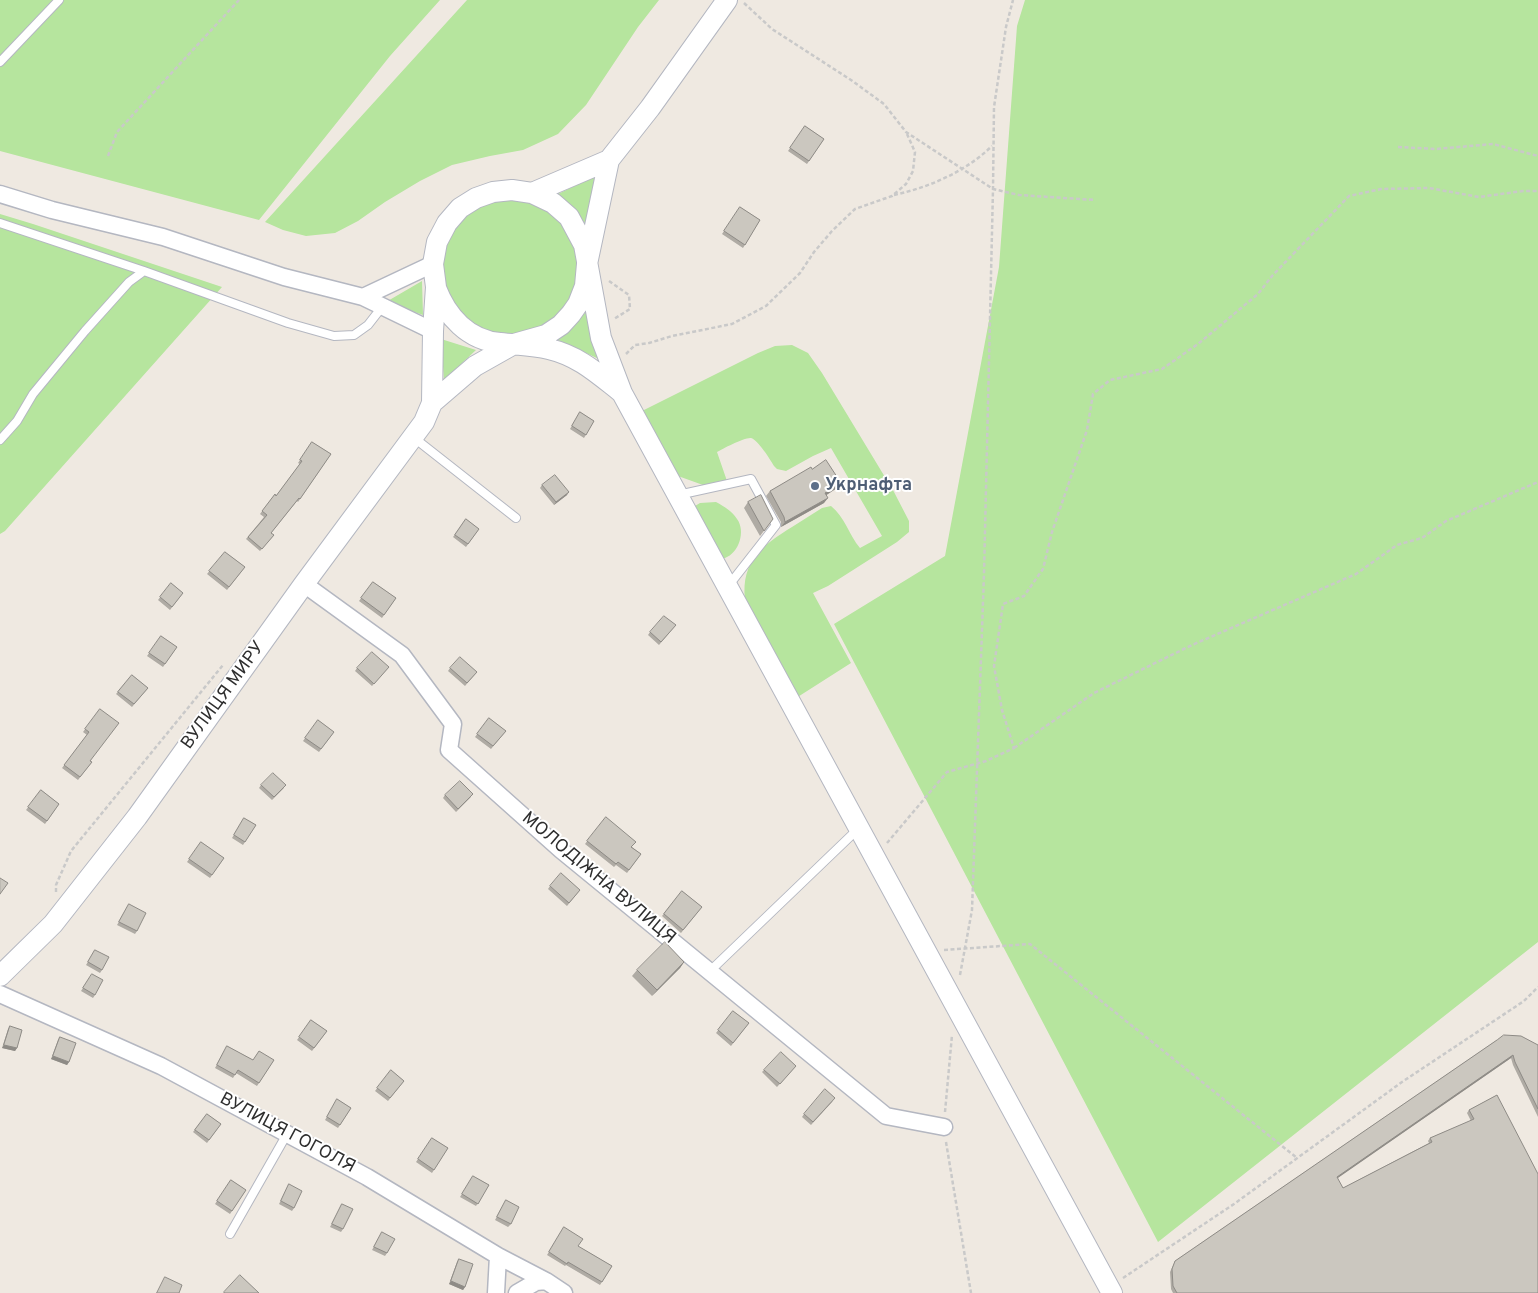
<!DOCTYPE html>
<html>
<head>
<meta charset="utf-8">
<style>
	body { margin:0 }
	canvas { display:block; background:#efe9e1 }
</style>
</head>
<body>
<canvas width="1538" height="1293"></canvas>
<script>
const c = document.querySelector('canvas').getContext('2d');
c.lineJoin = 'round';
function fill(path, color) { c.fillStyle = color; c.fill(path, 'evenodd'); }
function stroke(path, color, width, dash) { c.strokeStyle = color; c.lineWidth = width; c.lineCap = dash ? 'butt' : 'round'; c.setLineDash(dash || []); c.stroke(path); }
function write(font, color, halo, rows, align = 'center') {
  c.font = font + ' Overpass,sans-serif'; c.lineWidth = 4; c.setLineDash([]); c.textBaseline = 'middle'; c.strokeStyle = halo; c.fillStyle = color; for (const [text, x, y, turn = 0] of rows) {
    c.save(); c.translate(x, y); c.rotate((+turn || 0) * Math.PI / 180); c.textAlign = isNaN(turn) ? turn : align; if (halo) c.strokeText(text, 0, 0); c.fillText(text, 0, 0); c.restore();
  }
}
const green = new Path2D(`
	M0,0H440L390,56L259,220L0,151Z
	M467,0H659L638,27L586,105L558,134L523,150L490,156L452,165L420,181L385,202L358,221L335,233L306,236L283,230L265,222Z
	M1025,0H1538V942L1158,1242L834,624L945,556L999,267L1017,26Z
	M597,175L586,224L556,195Z
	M493,199L529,200L548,209L563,222L577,248L578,285L556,321L513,339L470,327L441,286L442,245L463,214Z
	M0,214L33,224L222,287L5,531L0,534Z
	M422,281L423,315L386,302Z
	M588,310L601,360L558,340Z
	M441,339L476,350L444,380Z
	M792,345L808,353L822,373L894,492L909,521V532L897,542L828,586L813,593L851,663L793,700L745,599C741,561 763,545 792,527C802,521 812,514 822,508L831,506C845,517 849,535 860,548L882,536L831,448L813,456L786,471L777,469L774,466C770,459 758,440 751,438C745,437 722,449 717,452L727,481L703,485L678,476L638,413L758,353L775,346Z
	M716,502C725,507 732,511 737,519C746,531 739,553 725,558C722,559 719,559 717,559L695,506L700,503Z`);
const path = new Path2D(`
	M744,3L772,29L851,80L884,104L906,132L993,189L1019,195L1095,200
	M1398,147L1436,149L1493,144L1538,156
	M108,156L117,132L239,0
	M894,195C930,187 965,172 992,146
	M609,281L629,295L630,309L614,319
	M626,354L635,345L649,343L672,336L732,324L766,306L800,273L814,252L832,231L855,209L892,196L906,184L913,171L915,152L907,134
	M1014,748L1094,693L1192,645L1356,574L1397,545L1422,538L1446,521L1538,482
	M887,843L947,772L986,761L1014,748L1002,710L994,666L1003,604L1024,596L1043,569L1052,532L1087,430L1093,394L1110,380L1162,369L1198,344L1258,294L1272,276L1349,196L1381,189L1429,188L1479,197L1523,191H1538
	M56,892V885L71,851L223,665
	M944,950L1030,944L1297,1158
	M960,975L972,910L984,574L993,189L994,107L1006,27L1013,0
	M945,1112L952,1035
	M946,1142L971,1293
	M1123,1278L1234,1204L1402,1082L1524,1001L1538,987`);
const service = new Path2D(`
	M0,62L59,0
	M0,223L144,271
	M413,437L516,518
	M0,440L17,421L33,394L85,331L129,282L144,271L288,323L334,336L354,335L368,325L382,307
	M678,495L751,479L776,525L729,585
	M709,972L859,828
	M230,1234L287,1134`);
const minor = new Path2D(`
	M0,194L52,210L163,237L284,277L363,297L433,331
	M363,297L433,264
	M304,584L402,655L453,724L449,750L561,850L886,1116L944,1127
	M0,994L161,1066L367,1177L498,1256L546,1281L564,1293
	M496,1293L498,1256
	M517,1293L536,1282L546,1281`);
const tertiary = new Path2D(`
	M532,193L609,160
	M436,288C447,317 468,340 500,343C516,345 533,345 549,349C579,356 598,374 621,392
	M432,403L475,366L514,344L546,335L561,325L571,314L578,304L585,286L587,264L609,160L650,108L727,0
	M0,976L53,924L137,817L304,584L424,422L432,403L433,331L436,287L433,264L437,242L447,223L460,208L476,198L493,192L512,190L532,193L553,203L569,217L584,245L601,338L622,393L1112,1293`);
const wall = new Path2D(`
	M805,126L824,139L807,164L788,151Z
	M740,207L760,220L743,248L722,234Z
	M580,412L594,421L584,438L570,429Z
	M312,442L331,454L298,502L297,501L271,533L274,535L260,551L246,539L264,517L260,514L275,494L276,496L300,464L298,463Z
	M812,469L841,483L837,488L826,495L824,503L781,527V522L766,496L770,491Z
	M542,485L567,495L554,505L540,488Z
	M748,502L769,524L760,536L744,508Z
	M466,519L479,529L466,547L453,537Z
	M225,552L245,567L227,590L207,574Z
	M373,582L396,598L382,618L359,601Z
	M171,583L183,593L170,610L158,600Z
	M676,625L659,645L648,635L650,632Z
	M161,636L177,647L163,667L147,656Z
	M389,667L372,686L355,671L357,668Z
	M450,668L477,672L465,686L448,671Z
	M132,675L148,688L132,707L116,694Z
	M100,709L90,761L92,762L78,780L62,768L87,735L83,732Z
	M489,718L506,731L491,749L475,737Z
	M318,720L334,732L319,752L303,741Z
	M261,785L284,788L272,800L259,788Z
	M41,790L59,804L45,824L26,810Z
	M445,795L471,797L456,812L443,798Z
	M606,817L632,847L641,854L627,873L616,865L614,867L585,844Z
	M244,818L256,825L243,845L232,838Z
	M201,842L224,858L210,878L187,862Z
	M550,886L580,890L567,906L548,889Z
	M682,891L702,907L681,933L662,916Z
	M129,904L137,931L135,934L117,925Z
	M95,950L102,970L100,973L86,965Z
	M684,962L680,968L652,996L632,976L637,970Z
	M90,977L95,995L93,998L81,991Z
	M733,1011L749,1023L731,1046L716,1033Z
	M311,1020L327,1031L312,1051L297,1040Z
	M10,1026L17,1048L15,1051L2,1048L8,1029Z
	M60,1037L69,1062L67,1065L51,1059L58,1040Z
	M1497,1040L1538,1045V1117L1513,1065L1511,1058L1337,1178L1343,1188L1429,1143L1428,1141L1430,1138L1471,1121L1467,1113L1469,1110L1497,1095L1538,1293H1173L1171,1289L1170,1272L1175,1261Z
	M227,1046L253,1060H274L257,1086L236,1073L233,1078L215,1068Z
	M796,1066L777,1087L762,1072L764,1070Z
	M391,1070L404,1081L388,1101L375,1091Z
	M337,1099L351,1108L338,1128L325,1120Z
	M833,1101L811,1125L802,1117L804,1114Z
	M207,1114L221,1124L207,1143L193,1132Z
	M432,1138L448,1148L432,1173L416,1162Z
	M473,1176L489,1185L476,1206L460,1197Z
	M231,1180L246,1190L230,1214L215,1204Z
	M289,1184L294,1208L292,1211L279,1204Z
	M506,1200L511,1224L508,1227L495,1220Z
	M342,1204L343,1229L341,1232L330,1227Z
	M564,1227L578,1246L612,1266L600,1285L566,1265L565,1266L547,1255Z
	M382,1232L387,1253L385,1256L372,1250Z
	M459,1259L465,1287L463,1290L449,1284L457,1262Z`);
const shadedWall = new Path2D(`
	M841,483L837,488L822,498L825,493Z
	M569,492L567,495L554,505L556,502Z
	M828,498L824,503L781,527L785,522Z
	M684,962L680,968L652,996L657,990Z
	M4,1045L17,1048L15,1051L2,1048Z
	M1513,1055L1511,1058L1335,1180L1337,1177Z
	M53,1056L69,1062L67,1065L51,1059Z
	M451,1281L465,1287L463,1290L449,1284Z`);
const building = new Path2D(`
	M805,126L824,139L809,161L790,148Z
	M740,207L760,220L745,245L724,231Z
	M580,412L594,421L586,435L572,426Z
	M312,442L331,454L300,499L299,498L271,533L274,535L262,549L248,537L267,515L262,511L275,494L276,496L302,461L300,460Z
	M826,460L841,483L825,493L828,498L785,522L784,517L770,491L811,467L812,469Z
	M555,475L569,492L556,502L542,485Z
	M761,495L773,519L764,531L748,502Z
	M466,519L479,529L468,544L455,535Z
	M225,552L245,567L229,587L209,571Z
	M373,582L396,598L384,615L361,598Z
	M171,583L183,593L172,607L160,597Z
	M664,616L676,625L661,642L650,632Z
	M161,636L177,647L165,664L149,653Z
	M372,652L389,667L374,684L357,668Z
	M460,657L477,672L467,683L450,668Z
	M132,675L148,688L134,704L118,692Z
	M100,709L119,723L90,761L92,762L80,777L64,765L89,732L85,729Z
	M489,718L506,731L493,746L477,734Z
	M318,720L334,732L321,749L305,738Z
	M273,773L286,785L274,797L261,785Z
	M460,781L473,794L458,809L445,795Z
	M41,790L59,804L47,821L28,807Z
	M606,817L636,842L631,847L641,854L629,870L618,862L616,864L587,841Z
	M244,818L256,825L245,842L234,835Z
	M201,842L224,858L212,875L189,859Z
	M561,873L580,890L569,903L550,886Z
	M0,878L8,883L0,894Z
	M682,891L702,907L683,930L664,914Z
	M129,904L146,913L137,931L119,922Z
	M665,942L684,962L657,990L637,970Z
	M95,950L109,957L102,970L88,962Z
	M92,974L103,980L95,995L83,988Z
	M733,1011L749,1023L733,1043L718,1030Z
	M311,1020L327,1031L314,1048L299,1037Z
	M10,1026L22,1030L17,1048L4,1045Z
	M1504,1035L1521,1036L1538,1045V1109L1515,1062L1513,1055L1337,1177L1343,1188L1432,1142L1430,1138L1474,1119L1469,1110L1497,1095L1538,1174V1293H1177L1173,1286L1172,1269L1175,1261L1497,1040Z
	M60,1037L76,1043L69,1062L53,1056Z
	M227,1046L253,1060L259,1051L274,1060L259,1083L238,1070L235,1075L217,1065Z
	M781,1052L796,1066L780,1084L764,1070Z
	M391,1070L404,1081L390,1098L377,1088Z
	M825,1089L835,1098L813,1122L804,1114Z
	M337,1099L351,1108L340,1125L327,1117Z
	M207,1114L221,1124L209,1140L195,1130Z
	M432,1138L448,1148L434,1170L418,1159Z
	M473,1176L489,1185L478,1204L462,1194Z
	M231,1180L246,1190L232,1211L217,1201Z
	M289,1184L302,1191L294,1208L281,1201Z
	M506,1200L519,1207L511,1224L497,1217Z
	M342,1204L353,1209L343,1229L332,1224Z
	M564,1227L583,1239L578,1246L612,1266L602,1282L568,1262L567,1264L549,1252Z
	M382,1232L395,1239L387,1253L374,1247Z
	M459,1259L473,1264L465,1287L451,1281Z
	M240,1275L259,1293H224V1292Z
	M165,1277L182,1285L179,1293H157Z`);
const markers = [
	[815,486,5,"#5c6f8a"]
];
const serviceNames = [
	["Укрнафта",825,486]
];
const streetNames = [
	["ВУЛИЦЯ МИРУ",224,696,-54],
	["МОЛОДІЖНА ВУЛИЦЯ",598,879,40],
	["ВУЛИЦЯ ГОГОЛЯ",287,1134,28]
];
fill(green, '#b6e59e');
stroke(service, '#b4b7c1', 10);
stroke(minor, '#b4b7c1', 19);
stroke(tertiary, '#b4b7c1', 22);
stroke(path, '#c9c9c9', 2.5, [4, 2.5]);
stroke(service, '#fff', 8);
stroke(minor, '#fff', 16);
stroke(tertiary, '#fff', 20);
fill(wall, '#afaba4');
fill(shadedWall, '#8e8b86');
fill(building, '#cbc7bf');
stroke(building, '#8e8b86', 1);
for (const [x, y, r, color] of markers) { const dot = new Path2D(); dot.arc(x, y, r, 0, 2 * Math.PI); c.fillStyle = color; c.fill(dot); stroke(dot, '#fff', 2); }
write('bold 18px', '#4e5e75', '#fff', serviceNames, 'left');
write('18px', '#2e2e2e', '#fff', streetNames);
</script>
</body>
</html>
